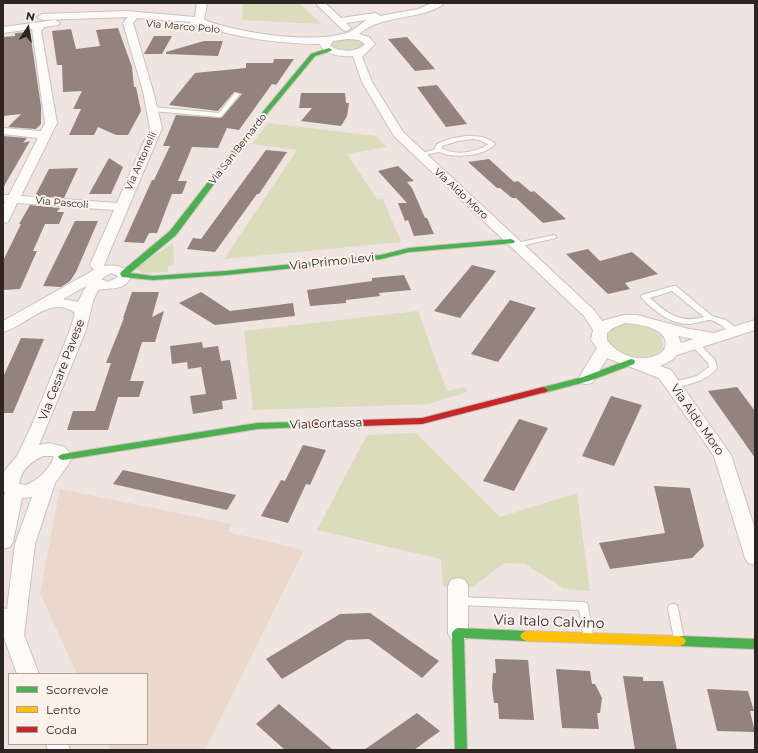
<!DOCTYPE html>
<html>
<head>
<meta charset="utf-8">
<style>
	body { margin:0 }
	#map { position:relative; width:758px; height:753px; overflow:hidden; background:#efe4df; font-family:Montserrat,sans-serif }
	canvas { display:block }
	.frame { position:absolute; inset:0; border:4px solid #2c2522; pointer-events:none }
	.legend { position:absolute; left:8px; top:673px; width:140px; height:72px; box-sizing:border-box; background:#fdf1ec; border:1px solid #a99f9b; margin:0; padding:5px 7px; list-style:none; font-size:12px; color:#2c2522 }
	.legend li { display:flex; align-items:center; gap:8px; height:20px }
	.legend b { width:20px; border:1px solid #a99f9b }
	.north { position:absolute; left:8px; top:8px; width:40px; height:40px; -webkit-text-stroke:3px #fdf1ec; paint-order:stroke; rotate:12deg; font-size:11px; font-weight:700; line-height:16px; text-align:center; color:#2c2522 }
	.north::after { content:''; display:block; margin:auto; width:14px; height:18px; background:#2c2522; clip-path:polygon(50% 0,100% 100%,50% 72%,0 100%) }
</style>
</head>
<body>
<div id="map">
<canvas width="758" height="753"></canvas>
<div class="frame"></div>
<ul class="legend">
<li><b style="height:5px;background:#4caf50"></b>Scorrevole</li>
<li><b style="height:5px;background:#ffc107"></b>Lento</li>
<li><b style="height:5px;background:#c62828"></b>Coda</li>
</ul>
<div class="north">N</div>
</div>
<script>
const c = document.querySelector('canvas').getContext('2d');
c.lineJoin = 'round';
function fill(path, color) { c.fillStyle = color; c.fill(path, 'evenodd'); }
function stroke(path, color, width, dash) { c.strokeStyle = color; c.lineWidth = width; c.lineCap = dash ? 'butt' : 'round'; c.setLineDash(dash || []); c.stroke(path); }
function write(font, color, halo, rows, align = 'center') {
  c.font = font + ' Montserrat,sans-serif'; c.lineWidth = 4; c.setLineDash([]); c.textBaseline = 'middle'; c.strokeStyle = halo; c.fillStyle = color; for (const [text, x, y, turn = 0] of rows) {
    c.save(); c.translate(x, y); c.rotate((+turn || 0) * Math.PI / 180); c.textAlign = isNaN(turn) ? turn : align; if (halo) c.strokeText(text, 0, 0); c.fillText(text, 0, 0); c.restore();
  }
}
const built = new Path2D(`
	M60,489L231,524L228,532L304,550L205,750H111L109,744H147V674H77L40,593Z`);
const green = new Path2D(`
	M243,3H299L321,24L242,20Z
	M344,38L359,39L365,45C356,52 342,53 332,47V42Z
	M268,123L376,136L387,147L347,154L377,199H383L401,242L224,259L297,150L252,144Z
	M173,243L174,265L168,266V272L143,273L136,269V267Z
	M418,311L447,391L465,387L467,392L429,404L253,410L244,331Z
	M623,324C638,324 650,326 661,336L663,347C643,376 579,338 623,324Z
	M416,433L500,517L577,493L590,591L565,589L525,564L504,563L473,587L443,586L441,559L317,530L367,435Z`);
const building = new Path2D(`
	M118,28L132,67L134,87H136L141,111L128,135H116L98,127L94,135H69L81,109H73L82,91L63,92L62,65H57L52,31L71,29L76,49L100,46L96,30Z
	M30,32L41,106V124L36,129L8,127L21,114L3,116V37L15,36V33Z
	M154,36H172L162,54H144Z
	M407,37L435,69L415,71L388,39Z
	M204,41H223L218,56L166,54V52Z
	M274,59H294L276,85L272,84L239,130L227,128L218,148L192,147L178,181H187L182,194H172L157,233H149L144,243L124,242L152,180H154L170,146H163L176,115L221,118L242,94L234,92L218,111L169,105L195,73L246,68V63H273Z
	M437,85L467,124L446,127L417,87Z
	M301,93H345L346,103H349L347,116L341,126L301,121L312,108H299Z
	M3,136L27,138L23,143L30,141L3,188Z
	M266,150L287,152L259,194H257L215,252L187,249L193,238L201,239Z
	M109,158L123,167L111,194H89Z
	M489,159L514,182L518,181L531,192L534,191L566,219L543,223L516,198H512L500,188H497L468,162Z
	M398,166L414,181L407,182L412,188L425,218H427L434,234L414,236L408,220L405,221L398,203H407L378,171Z
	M78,168L64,198L35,196L49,169Z
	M30,205L60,208L57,212H64L59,224H45L33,251H37L20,289L3,290V261L21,224H19Z
	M75,221H98L76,272L70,281L61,287L43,286Z
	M588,249L600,261L632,252L658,274L625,283L630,289L608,294L566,254Z
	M472,265L496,271L460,318L434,311Z
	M404,275L411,290L379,293L380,296L346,300V303L310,306L307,290L372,281V278Z
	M132,292H159L152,317L164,311L155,342H142L130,381H144L139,397H118L108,430H67L73,411H95L111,363H106L124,318H123Z
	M201,292L230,311L293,303L295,316L215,325L179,303Z
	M510,300L536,308L498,362L471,354Z
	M21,338L44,339L13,413H3V377Z
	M202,342L203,348L218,346L221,361L230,360L237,399L222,401L223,409L193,414L190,396L206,394L201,367L188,369L187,362L172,364L170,346Z
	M737,387L755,411V458L708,391Z
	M611,396L642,405L614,466L582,456Z
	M519,419L548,428L514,491L483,481Z
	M303,445L326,450L310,485L306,484L288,523L261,516L281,480L285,481Z
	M123,470L236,495L227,510L113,484Z
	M654,486L690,488L704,546L692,558L610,569L599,543L665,533Z
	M370,613L439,661L422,678L369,639L347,640L282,679L266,659L340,614Z
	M495,659L528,660L534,720L499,719L498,703H494L492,688L493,673H496Z
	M556,669L590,671L592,684H595L602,698L600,713H597L599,729L562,728Z
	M623,676L643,677V681H663L677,750H635Z
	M707,689L748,691L754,711H750L755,732L717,731Z
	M279,704L333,750H285L256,724Z
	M417,713L440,731L414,750H364Z`);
const lane = new Path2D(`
	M235,93L240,94L222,116L220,117L152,111L149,109L152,107L219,113Z
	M466,136C477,136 487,136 495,144C485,155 464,157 450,155C446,155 441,152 438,152C432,153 425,155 419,157L416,155L436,149L435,148L437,144L449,139ZM473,139L479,140L488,144C477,153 453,156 441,148L442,146L458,141Z
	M554,235L556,236V238L516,247L513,245L516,243Z
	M673,286H676L712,316L726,320L737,329L738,331L737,333C728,334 720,321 710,320C703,320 695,324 688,324C670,324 653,310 641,297L642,295ZM672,291L704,317C679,324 667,313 650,298Z
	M692,342H698L715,360L717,368C706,382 689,384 673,388L670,387L669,385L670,383L697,376L709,367L708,363L692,346L691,344Z
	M458,597L583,602L587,603L588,606L593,635L592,638L588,639L584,638L579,610L458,605L454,604L453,601L454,598Z
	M673,604L677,605L678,608L684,639L683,642L679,643L675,642L674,639L668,608L669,605Z`);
const street = new Path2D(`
	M197,3H207L204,20C240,33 310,44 347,33C353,31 361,23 367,20L346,23L351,28L346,31L343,30L315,3H325L341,18L376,13L380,16L418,9L432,3H444C428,20 383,13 359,34L369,37L375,44L362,57L372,82L403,132L594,310L602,321L624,315H637L689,329L714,333L755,320V330L677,355L672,360L660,366L671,370L731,455L755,529V565L748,563L745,558L714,456L659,378L607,358L592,383L586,384L580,383L578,379L597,348L591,340L593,330L584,316L394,136L362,82L353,56C342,57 324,55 320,44C282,44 236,38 200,25L190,30L185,27L191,22L137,18L133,23L153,91L162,128L104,265L105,266C115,264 126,267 132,275C124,292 113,287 98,290L93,301L86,330L39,445L49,443L65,447L72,457L68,465L55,483L35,544L24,635L39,674H17L3,635V608L7,609L15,544L32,497L22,498L13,542L10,547L3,549V502L5,492L3,490V473L17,456L31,427L70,330L75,313C50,294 27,326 3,332V321L94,270L90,265L114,210L17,203L8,222L3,223V206L5,202L3,201V195H9L38,138L3,134V128L41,131L45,123L32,29L3,33V27L55,20L60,23L58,25L45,27L41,31L57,123L21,196L117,203L150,128L143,91L123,23L128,17L42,20L37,17L42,14L126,11L195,17ZM348,39L359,40L365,44C357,53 340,52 330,46L333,41ZM111,273L118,276L116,278L108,282L101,279ZM86,286L78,302L63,299ZM625,323C639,324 674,329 664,350C648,366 618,357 607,340V333L613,328ZM678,336L694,339L681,343ZM43,456H53L54,457C50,469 37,481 26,485L19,484C21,470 30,462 43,456Z
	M458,578L465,580L468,586V633L465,639L458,642L451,639L448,633V586L451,580Z
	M46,744H68L70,750H48Z`);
const fast = new Path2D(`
	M329,48L332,50L331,51L315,56L261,121L176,235L130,273L153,276L226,271L381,255L409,248L511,239L515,241L514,243L409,252L381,259L226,275L153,280L122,277L120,274L121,272L170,231L257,119L311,54Z
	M631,359L634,360L635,362L634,364L589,381L543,393L538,390L540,388L583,377Z
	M300,422L305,425L303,427L257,429L63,460L60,459L58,457L60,455L63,454L257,423Z
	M458,628L526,631L530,633L532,636L530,639L526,641L464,638L467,750H455L452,633L454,630Z
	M680,636L755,639V649L680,646L676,644L674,641L676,638Z`);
const slow = new Path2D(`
	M526,631L680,636L684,638L686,641L684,644L680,646L526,641L522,639L520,636L522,633Z`);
const jam = new Path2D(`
	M543,387L548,390L546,392L422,424L300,428L295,425L300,422L422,418Z`);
const farStreetnames = [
	["Via Marco Polo",183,27,5],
	["Via San Bernardo",238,149,-52],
	["Via Antonelli",141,161,-66],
	["Via Aldo Moro",461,194,43],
	["Via Pascoli",62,203,5]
];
const streetNames = [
	["Via Primo Levi",332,262,-6],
	["Via Cesare Pavese",62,370,-69],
	["Via Aldo Moro",697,420,55],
	["Via Cortassa",326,424,-2]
];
const nearStreetnames = [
	["Via Italo Calvino",549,622,2]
];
fill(built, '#ead7ce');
fill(green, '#dbdbbd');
fill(building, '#94827e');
stroke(lane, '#cac2be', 2);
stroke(street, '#cac2be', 2);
stroke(fast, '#cac2be', 2);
stroke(slow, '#cac2be', 2);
stroke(jam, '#cac2be', 2);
fill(lane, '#fdfbfa');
fill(street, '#fdfbfa');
fill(fast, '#4caf50');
fill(slow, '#ffc107');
fill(jam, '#c62828');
write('10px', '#2c2522', '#fdf1ec', farStreetnames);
write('12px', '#2c2522', '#fdf1ec', streetNames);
write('14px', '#2c2522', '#fdf1ec', nearStreetnames);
</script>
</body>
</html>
